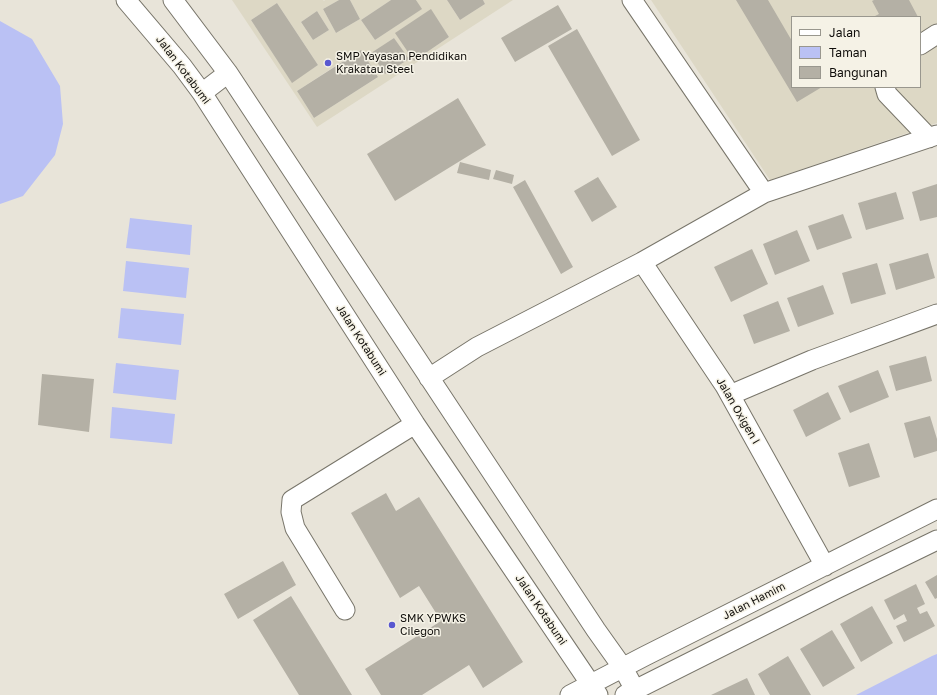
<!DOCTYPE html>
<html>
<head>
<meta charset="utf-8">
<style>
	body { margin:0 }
	#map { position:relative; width:937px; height:695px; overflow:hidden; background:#e8e4d9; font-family:"Golos Text",sans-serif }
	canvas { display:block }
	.legend { position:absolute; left:791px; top:16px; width:130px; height:72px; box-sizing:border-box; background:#f5f2e6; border:1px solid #99978e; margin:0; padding:5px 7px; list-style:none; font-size:12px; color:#100e0b }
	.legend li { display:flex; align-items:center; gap:8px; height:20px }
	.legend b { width:20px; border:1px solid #99978e }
</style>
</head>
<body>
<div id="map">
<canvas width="937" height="695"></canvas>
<ul class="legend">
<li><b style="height:5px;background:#fff"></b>Jalan</li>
<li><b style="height:11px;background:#bac1f4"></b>Taman</li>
<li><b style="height:11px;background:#b4b0a5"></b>Bangunan</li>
</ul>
</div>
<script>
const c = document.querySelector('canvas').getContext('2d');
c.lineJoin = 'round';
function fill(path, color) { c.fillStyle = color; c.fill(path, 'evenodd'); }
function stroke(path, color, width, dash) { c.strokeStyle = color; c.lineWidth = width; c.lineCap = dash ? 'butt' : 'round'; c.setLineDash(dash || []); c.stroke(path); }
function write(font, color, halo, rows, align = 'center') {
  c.font = font + ' "Golos Text",sans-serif'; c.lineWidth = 3; c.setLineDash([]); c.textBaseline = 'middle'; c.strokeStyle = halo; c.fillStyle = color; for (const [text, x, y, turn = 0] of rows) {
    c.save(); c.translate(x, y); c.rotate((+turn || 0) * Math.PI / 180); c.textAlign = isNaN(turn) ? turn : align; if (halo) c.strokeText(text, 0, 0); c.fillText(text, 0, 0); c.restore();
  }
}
const built = new Path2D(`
	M232,0H323L324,1L325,0H339L323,9L336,33L360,19L350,0H391L361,20L375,40L421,9L416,0H447L460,20L485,4L483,0H513L317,127ZM277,3L318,65L292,82L251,20ZM431,10L449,37L414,61ZM317,11L329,30L313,40L301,22ZM394,38L408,59L385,74L372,53ZM360,50L378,77L314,118L297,91Z
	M651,0H937V123L770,180ZM792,17H920V87H792Z`);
const green = new Path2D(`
	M0,21L32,39L60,86L63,124L55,155L23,196L0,204Z
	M130,218L192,225L190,255L126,248Z
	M126,261L189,268L186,298L123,291Z
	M121,308L184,314L181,345L118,338Z
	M116,363L179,370L176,400L113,393Z
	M112,407L175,414L172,444L110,438Z
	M937,654V695H856L932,656Z`);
const building = new Path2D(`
	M339,0H350L360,19L336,33L323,9Z
	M391,0H416L422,9L375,40L361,20Z
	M447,0H483L485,4L460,20Z
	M736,0H768L792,41V87H822L797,102Z
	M874,0H909L918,17H873L879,14L872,1Z
	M277,3L318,65L292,83L251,20Z
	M558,5L572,29L515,62L501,38Z
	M431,9L449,37L414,61L395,33Z
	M317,11L329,30L313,40L301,22Z
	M577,29L640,140L612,156L548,46Z
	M394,38L409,59L385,74L371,53Z
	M361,50L378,77L314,118L297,91Z
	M458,98L486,145L395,201L367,154Z
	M460,162L491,170L489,180L457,173Z
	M496,170L514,175L512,184L493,179Z
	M598,177L617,207L592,222L574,191Z
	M525,180L573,267L561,274L513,187Z
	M937,184V217L920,221L912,192Z
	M896,192L904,219L866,230L858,203Z
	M843,214L852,238L817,250L808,226Z
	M797,230L810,261L775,275L763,244Z
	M752,249L768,284L731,302L714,267Z
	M928,253L935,278L896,290L889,264Z
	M877,263L886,294L851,304L842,273Z
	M823,285L834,314L798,327L787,298Z
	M778,301L790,331L754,344L743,315Z
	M926,356L932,381L896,391L889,366Z
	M878,370L889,397L850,413L838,386Z
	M42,374L94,379L89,432L38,425Z
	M828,392L841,419L806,437L793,410Z
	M930,416L937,439V451L914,458L904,423Z
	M869,443L880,477L849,487L838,453Z
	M386,493L396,511L419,497L523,662L483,688L469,665L422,695H381L365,669L441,621L419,586L400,598L351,513Z
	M283,561L296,585L238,619L224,594Z
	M937,575V598L935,599L925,582Z
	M916,584L925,604L917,608L920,614L927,611L935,626L904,642L896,626L907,621L904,614L894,620L884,600Z
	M291,596L352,695H299L253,620Z
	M872,606L893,643L861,662L840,624Z
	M832,630L855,668L823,687L800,649Z
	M788,656L811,695H770L758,674Z
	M747,678L755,695H711Z`);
const minor = new Path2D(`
	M126,0L182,66L202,93L415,424L598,695
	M173,0L228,73L596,630L623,668L635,690
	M632,0L764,193L937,135
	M920,45L937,34
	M885,87L887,94L929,138
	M202,93L228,73
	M642,262L725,386L825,566
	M429,378L477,347L642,262L764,193
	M730,395L812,360L937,314
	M345,610L295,528L291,512L292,500L415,424
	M570,695L645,656L937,509
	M625,695L836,589L937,540`);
const markers = [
	[328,63,4,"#5958d0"],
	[392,625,4,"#5958d0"]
];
const poiNames = [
	["SMP Yayasan Pendidikan",336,57],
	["Krakatau Steel",336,70],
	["SMK YPWKS",400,619],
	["Cilegon",400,632]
];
const streetNames = [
	["Jalan Kotabumi",183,70,53],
	["Jalan Kotabumi",361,340,57],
	["Jalan Oxigen I",738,411,60],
	["Jalan Hamim",754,601,-27],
	["Jalan Kotabumi",541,610,56]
];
fill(built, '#ddd8c5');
fill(green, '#bac1f4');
fill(building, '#b4b0a5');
stroke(minor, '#78756a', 21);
stroke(minor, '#fff', 19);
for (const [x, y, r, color] of markers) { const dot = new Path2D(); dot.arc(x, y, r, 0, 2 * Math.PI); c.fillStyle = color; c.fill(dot); stroke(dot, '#f5f2e6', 1.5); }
write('11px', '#100e0b', '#f5f2e6', poiNames, 'left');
write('11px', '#100e0b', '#f5f2e6', streetNames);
</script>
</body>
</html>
